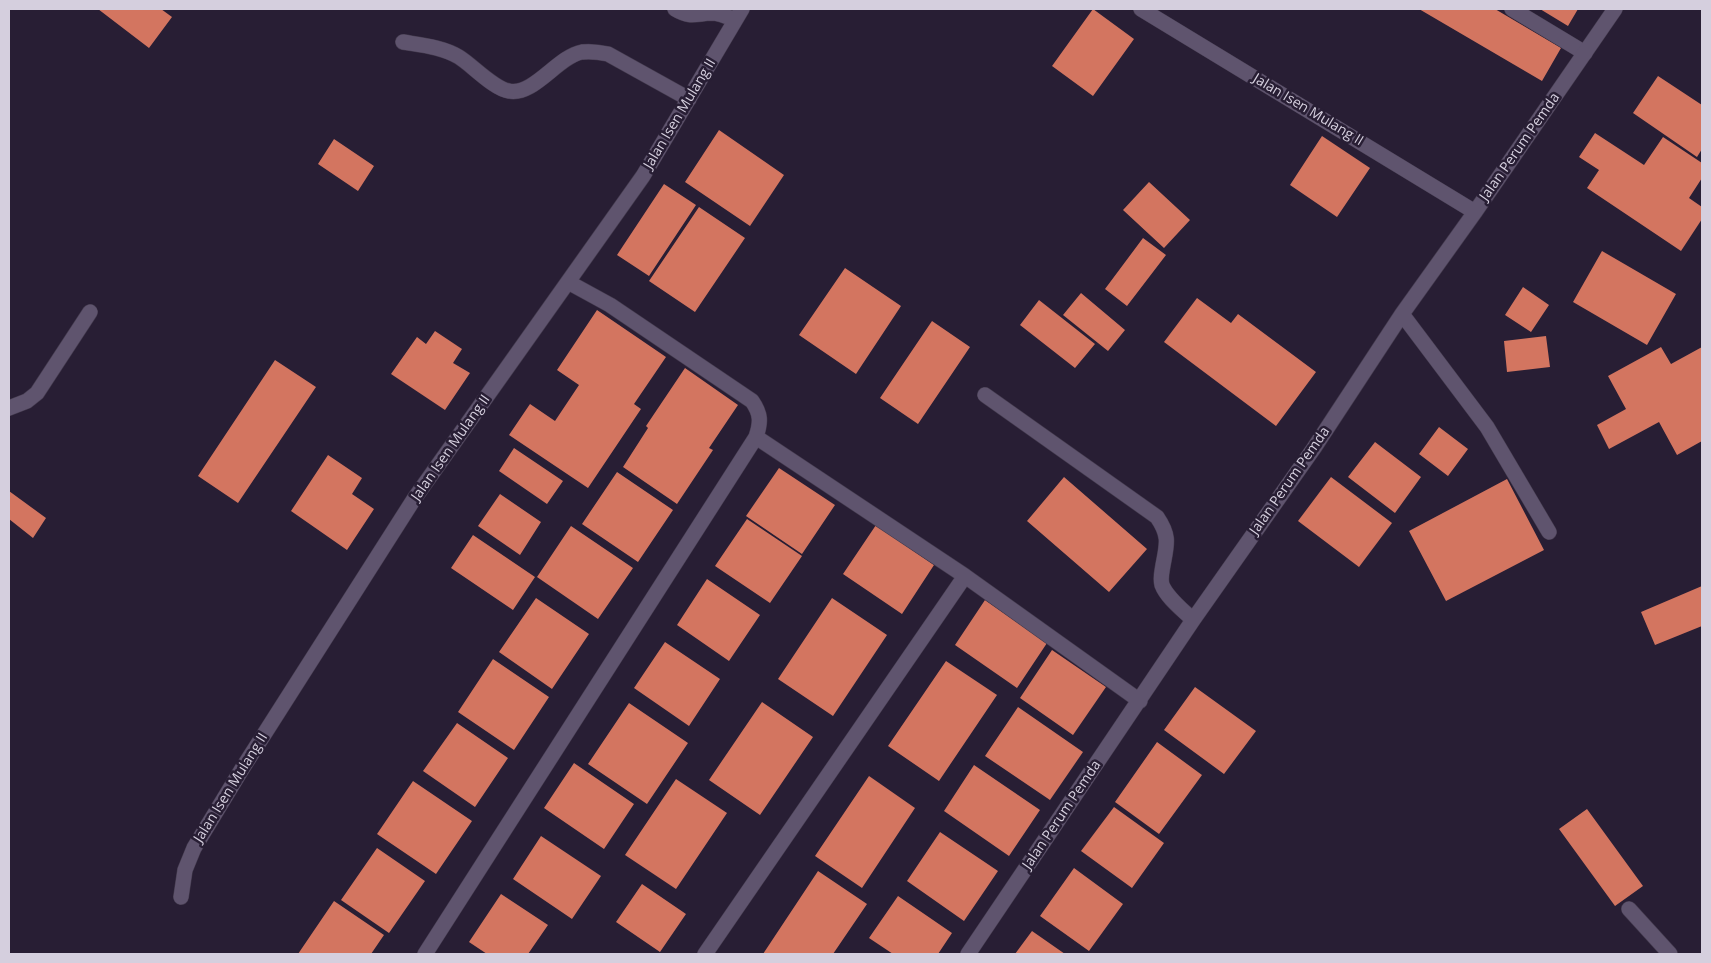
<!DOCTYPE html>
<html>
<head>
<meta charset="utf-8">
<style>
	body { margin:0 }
	#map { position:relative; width:1711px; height:963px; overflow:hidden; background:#281e34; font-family:"Open Sans",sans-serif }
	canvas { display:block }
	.frame { position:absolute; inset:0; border:10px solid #d5cfde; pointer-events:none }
</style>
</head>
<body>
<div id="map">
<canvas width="1711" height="963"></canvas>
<div class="frame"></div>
</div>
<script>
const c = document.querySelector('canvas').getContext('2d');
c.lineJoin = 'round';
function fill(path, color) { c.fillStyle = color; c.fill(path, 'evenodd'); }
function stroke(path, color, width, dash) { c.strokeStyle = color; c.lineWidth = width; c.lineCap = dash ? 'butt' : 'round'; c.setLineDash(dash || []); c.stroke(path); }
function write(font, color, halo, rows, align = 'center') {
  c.font = font + ' "Open Sans",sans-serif'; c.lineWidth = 5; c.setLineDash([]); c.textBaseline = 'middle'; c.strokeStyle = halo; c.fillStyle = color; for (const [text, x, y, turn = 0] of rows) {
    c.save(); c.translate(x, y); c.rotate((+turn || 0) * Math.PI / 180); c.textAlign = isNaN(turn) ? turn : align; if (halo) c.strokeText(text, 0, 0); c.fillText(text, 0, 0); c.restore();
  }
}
const building = new Path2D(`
	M98,9H161L172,17L149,48Z
	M1093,9L1134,39L1093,96L1052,66Z
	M1419,9H1495L1561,48L1542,81Z
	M1540,9H1578L1568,26Z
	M1658,76L1702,105V149L1697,157L1633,113Z
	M719,130L784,175L750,226L685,182Z
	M1595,133L1644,165L1663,137L1702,163V178L1689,198L1702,207V219L1681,251L1587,188L1599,170L1579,157Z
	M1322,136L1370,168L1337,217L1290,185Z
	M334,139L374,166L358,191L318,164Z
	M1149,182L1190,220L1164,248L1123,210Z
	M664,184L696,205L649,276L617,255Z
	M699,207L745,238L695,312L649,281Z
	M1143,238L1166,255L1127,306L1105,289Z
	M1602,251L1676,294L1647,345L1573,302Z
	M845,268L901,306L856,374L799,335Z
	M1523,287L1549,305L1531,332L1505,315Z
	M1081,293L1125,330L1108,351L1063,315Z
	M1197,298L1231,323L1238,314L1316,372L1276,426L1164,342Z
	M1039,300L1095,344L1075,368L1020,325Z
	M597,310L666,357L634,404L641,409L588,488L509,435L530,404L555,421L579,385L557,370Z
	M932,321L970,347L918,424L880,398Z
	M435,331L462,349L453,363L470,373L445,410L391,374L417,337L426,344Z
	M1546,336L1550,367L1507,372L1504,341Z
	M1661,347L1671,364L1702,347V441L1677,455L1659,422L1609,449L1597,425L1626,409L1608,376Z
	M275,360L316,387L238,503L198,476Z
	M685,368L738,405L709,448L713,450L677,504L623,467L648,428L646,426Z
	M1439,427L1468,449L1448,476L1419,454Z
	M1375,442L1421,477L1395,513L1348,477Z
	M514,448L563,481L547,504L499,471Z
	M328,455L362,478L352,494L374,509L347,550L291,511Z
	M779,468L835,505L802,554L746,516Z
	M617,472L673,510L638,562L582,524Z
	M1064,477L1147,549L1109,592L1027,521Z
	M1331,477L1392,523L1359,567L1298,521Z
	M1507,479L1544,550L1446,601L1409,531Z
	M9,491L46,518L33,538L9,519Z
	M500,494L541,522L520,555L478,526Z
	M747,519L802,556L770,603L715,566Z
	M876,525L934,565L902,614L843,574Z
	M571,526L633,568L598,619L537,577Z
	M473,535L535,577L513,610L451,568Z
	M707,579L760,615L729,661L677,625Z
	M1702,586V626L1655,645L1641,612Z
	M536,598L589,634L552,689L499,652Z
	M832,598L887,635L833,716L778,679Z
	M985,600L1047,643L1017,688L955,645Z
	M665,642L720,679L689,726L634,688Z
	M1052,650L1106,687L1073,735L1020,698Z
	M493,659L549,697L514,750L458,712Z
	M946,661L997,695L939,781L888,746Z
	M1195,687L1256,731L1224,774L1164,730Z
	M762,702L813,737L760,815L709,780Z
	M629,703L688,743L647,804L588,764Z
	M1018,707L1083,752L1050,800L985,756Z
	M457,723L508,758L475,807L423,771Z
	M1157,742L1202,775L1159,834L1115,802Z
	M574,763L634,804L604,849L544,808Z
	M974,765L1040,810L1009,856L944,811Z
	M869,776L915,808L862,888L815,856Z
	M676,779L727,813L676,889L625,855Z
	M413,781L472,821L436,874L377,834Z
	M1114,807L1164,843L1132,888L1081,851Z
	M1587,809L1643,886L1615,906L1559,829Z
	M940,832L998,871L964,921L907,881Z
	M541,836L601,876L572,919L513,879Z
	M377,848L425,881L389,933L341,900Z
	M1074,868L1123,904L1089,951L1040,916Z
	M818,871L867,904L833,954H763Z
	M642,884L686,914L660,952L616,922Z
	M501,894L548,925L528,954H487L469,942Z
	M898,896L952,933L938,954H893L869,938Z
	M334,901L384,935L371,954H298Z
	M1032,931L1065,954H1015Z`);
const lane = new Path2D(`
	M1512,9L1585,53`);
const street = new Path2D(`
	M675,9C690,18 695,14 711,13C720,13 728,17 735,20
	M1141,9L1475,212
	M403,42C421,45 443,47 459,57C472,65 494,89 509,91C534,96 557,57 582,52C591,51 599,52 608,54L689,99
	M568,282L610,305L752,401C761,414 761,422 756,437
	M1402,314L1487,427L1549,532
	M985,395L1157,517C1170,536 1167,544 1163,565C1162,572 1160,578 1162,585C1167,598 1183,610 1193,620
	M9,408L27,401L37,393L90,312
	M181,897L185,870L194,848L242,769L414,499L643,176L742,9
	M1629,909L1670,954
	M425,954L756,437L965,576L1140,701
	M705,954L965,576
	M968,954L1193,620L1314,448L1402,314L1475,212L1615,9`);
const streetNames = [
	["Jalan Isen Mulang II",1308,110,31],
	["Jalan Isen Mulang II",680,114,-59],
	["Jalan Perum Pemda",1520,147,-55],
	["Jalan Isen Mulang II",451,448,-55],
	["Jalan Perum Pemda",1290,481,-55],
	["Jalan Isen Mulang II",231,788,-58],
	["Jalan Perum Pemda",1062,815,-56]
];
fill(building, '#d37560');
stroke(lane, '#443b4e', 16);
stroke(street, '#443b4e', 16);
stroke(lane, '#5f546e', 15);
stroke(street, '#5f546e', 15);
write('14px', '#d5cfde', '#281e34', streetNames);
</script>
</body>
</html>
